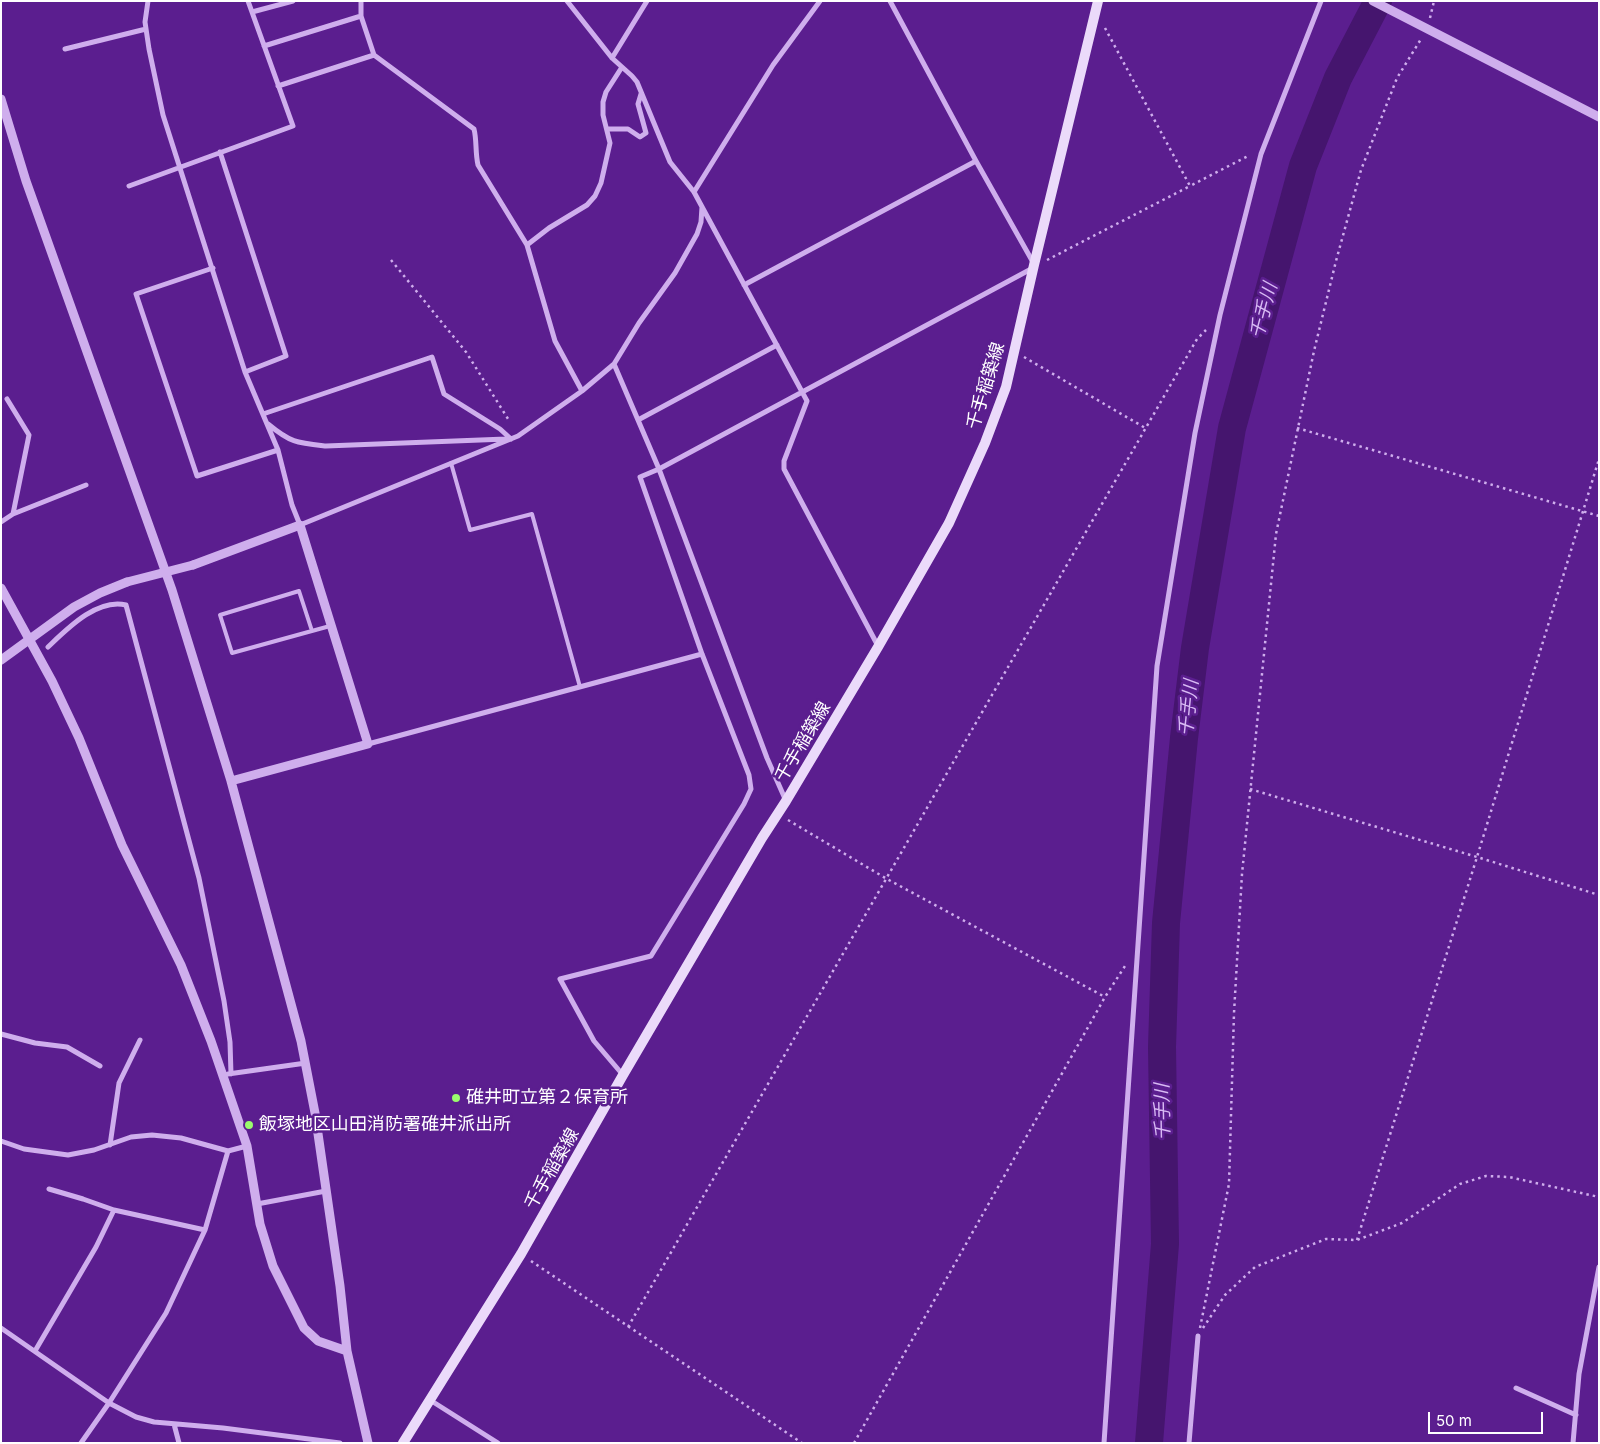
<!DOCTYPE html>
<html>
<head>
<meta charset="utf-8">
<style>
	body { margin:0 }
	#map { position:relative; width:1600px; height:1444px; overflow:hidden; background:#5b1e8f; font-family:Inter,sans-serif }
	canvas { display:block }
	.frame { position:absolute; inset:0; border:2px solid #fff; pointer-events:none }
	.scale { position:absolute; left:1428px; top:1412px; width:115px; height:22px; box-sizing:border-box; border:2px solid #fff; border-top:0; padding-left:6px; font-size:15px; line-height:18px; white-space:nowrap; color:#fff; -webkit-text-stroke:4px #5b1e8f; paint-order:stroke }
</style>
</head>
<body>
<div id="map">
<canvas width="1600" height="1444"></canvas>
<div class="frame"></div>
<div class="scale">50 m</div>
</div>
<script>
const c = document.querySelector('canvas').getContext('2d');
c.lineJoin = 'round';
function stroke(path, color, width, dash) { c.strokeStyle = color; c.lineWidth = width; c.lineCap = dash ? 'butt' : 'round'; c.setLineDash(dash || []); c.stroke(path); }
function write(font, color, halo, rows, align = 'center') {
  c.font = font + ' Inter,"Noto Sans JP",sans-serif'; c.lineWidth = 5; c.setLineDash([]); c.textBaseline = 'middle'; c.strokeStyle = halo; c.fillStyle = color; for (const [text, x, y, turn = 0] of rows) {
    c.save(); c.translate(x, y); c.rotate((+turn || 0) * Math.PI / 180); c.textAlign = isNaN(turn) ? turn : align; if (halo) c.strokeText(text, 0, 0); c.fillText(text, 0, 0); c.restore();
  }
}
const river = new Path2D(`
	M1149,1443L1165,1244L1162,1047L1166,923L1184,738L1195,648L1232,428L1303,166L1338,78L1378,1`);
const path = new Path2D(`
	M1430,18L1434,1
	M1105,28L1190,186L1250,155
	M391,260L466,352L510,422
	M1047,260L1190,186
	M1024,357L1147,429
	M1297,428L1599,516
	M1250,789L1477,857L1599,895
	M788,820L887,879L1105,997
	M1357,1240L1477,857L1599,459
	M531,1261L802,1443
	M628,1327L1197,339L1206,330
	M1200,1328L1229,1184L1234,1013L1242,874L1276,534L1314,351L1336,261L1361,170L1397,78L1421,39
	M1203,1328L1225,1295L1255,1267L1326,1239L1357,1240L1402,1223L1460,1184L1486,1176L1509,1177L1599,1197
	M854,1443L1105,997L1125,966`);
const service = new Path2D(`
	M451,463L470,530L532,514L580,687
	M312,631L299,591L220,615L232,653L330,626`);
const minor = new Path2D(`
	M148,1L145,22L149,49L163,115L245,372L278,450L292,505L300,525L518,436L582,391L614,364L639,323L675,273L697,234L701,222L702,207
	M361,1V16L374,55L474,129C477,141 475,152 478,165L527,245L555,341L582,391
	M567,1L612,58L632,76L637,82L670,162L694,192L807,401L784,461V469L878,646
	M890,1L976,161
	M252,12L293,1
	M264,46L361,16
	M65,49L146,29
	M612,58L647,1
	M278,86L374,55
	M608,129H628L640,137L646,133L638,104L641,94
	M220,152L286,356L245,372
	M129,186L293,126L248,1
	M694,192L773,65L820,1
	M527,245L549,228L587,205L595,196L601,183L610,143L603,115V102L606,92L622,67
	M213,268L136,294L197,476L278,450
	M744,285L976,161L1034,264
	M614,364L659,469L767,758L786,801
	M263,414L432,357L444,394L500,429L511,439
	M638,420L777,345
	M268,424C291,443 297,443 326,446L506,439
	M13,514L86,485
	M1,522L13,514L29,435L7,399
	M48,647C67,629 97,598 126,605L199,878L224,1001L230,1042L231,1074
	M368,744L702,654
	M1,1034L35,1043L67,1047L100,1066
	M228,1074L306,1063
	M623,1075L594,1041L560,979L651,956L744,804L751,789L749,775L702,654L640,477L659,469L1033,268
	M1,1141L24,1149L68,1155L94,1150L131,1137L152,1135L181,1138L228,1151L247,1146
	M110,1145L119,1083L140,1040
	M49,1189L83,1199L114,1210L205,1230
	M257,1204L326,1191
	M1,1328L109,1403L136,1417L154,1422L223,1428L340,1443
	M35,1351L96,1247L114,1210
	M1516,1388L1576,1415
	M430,1400L498,1443
	M174,1424L179,1443
	M81,1443L109,1403L166,1313L205,1230L228,1151
	M1104,1443L1157,666L1195,433L1220,315L1261,154L1321,1
	M1189,1443L1198,1336
	M1573,1443L1579,1374L1599,1267`);
const tertiary = new Path2D(`
	M1373,1L1599,117
	M1,99L26,181L172,590L231,781L301,1041L315,1113L340,1286L347,1351L368,1443
	M193,565L300,525L368,744L231,781
	M1,588L52,681L79,738L122,845L181,965L211,1041L247,1146L260,1224L273,1266L304,1328L318,1341L347,1351
	M1,660L74,607L100,593L127,582`);
const secondary = new Path2D(`
	M403,1443L521,1254L623,1075L762,838L786,801L878,647L949,523L985,443L1006,387L1034,265L1098,1`);
const tertiaryBridge = new Path2D(`
	M127,582L193,565`);
const markers = [
	[456,1098,5,"#9afb6d"],
	[249,1125,5,"#9afb6d"]
];
const streetNames = [
	["千手稲築線",986,386,-73],
	["千手稲築線",803,742,-59],
	["千手稲築線",552,1169,-60]
];
const poiNames = [
	["碓井町立第２保育所",466,1098],
	["飯塚地区山田消防署碓井派出所",259,1125]
];
const waterNames = [
	["千手川",1264,311,-75],
	["千手川",1189,708,-84],
	["千手川",1163,1112,-91]
];
stroke(river, '#45156e', 28);
stroke(path, '#cfaeed', 2.5, [2.5, 4]);
stroke(service, '#cfaeed', 4);
stroke(minor, '#cfaeed', 5);
stroke(tertiary, '#cfaeed', 9);
stroke(secondary, '#ebdafa', 10);
stroke(tertiaryBridge, '#cfaeed', 9);
for (const [x, y, r, color] of markers) { const dot = new Path2D(); dot.arc(x, y, r, 0, 2 * Math.PI); c.fillStyle = color; c.fill(dot); stroke(dot, '#5b1e8f', 2); }
write('18px', '#fff', '#5b1e8f', streetNames);
write('18px', '#fff', '#5b1e8f', poiNames, 'left');
write('italic 19px', '#d8baf4', '#5b1e8f', waterNames);
</script>
</body>
</html>
